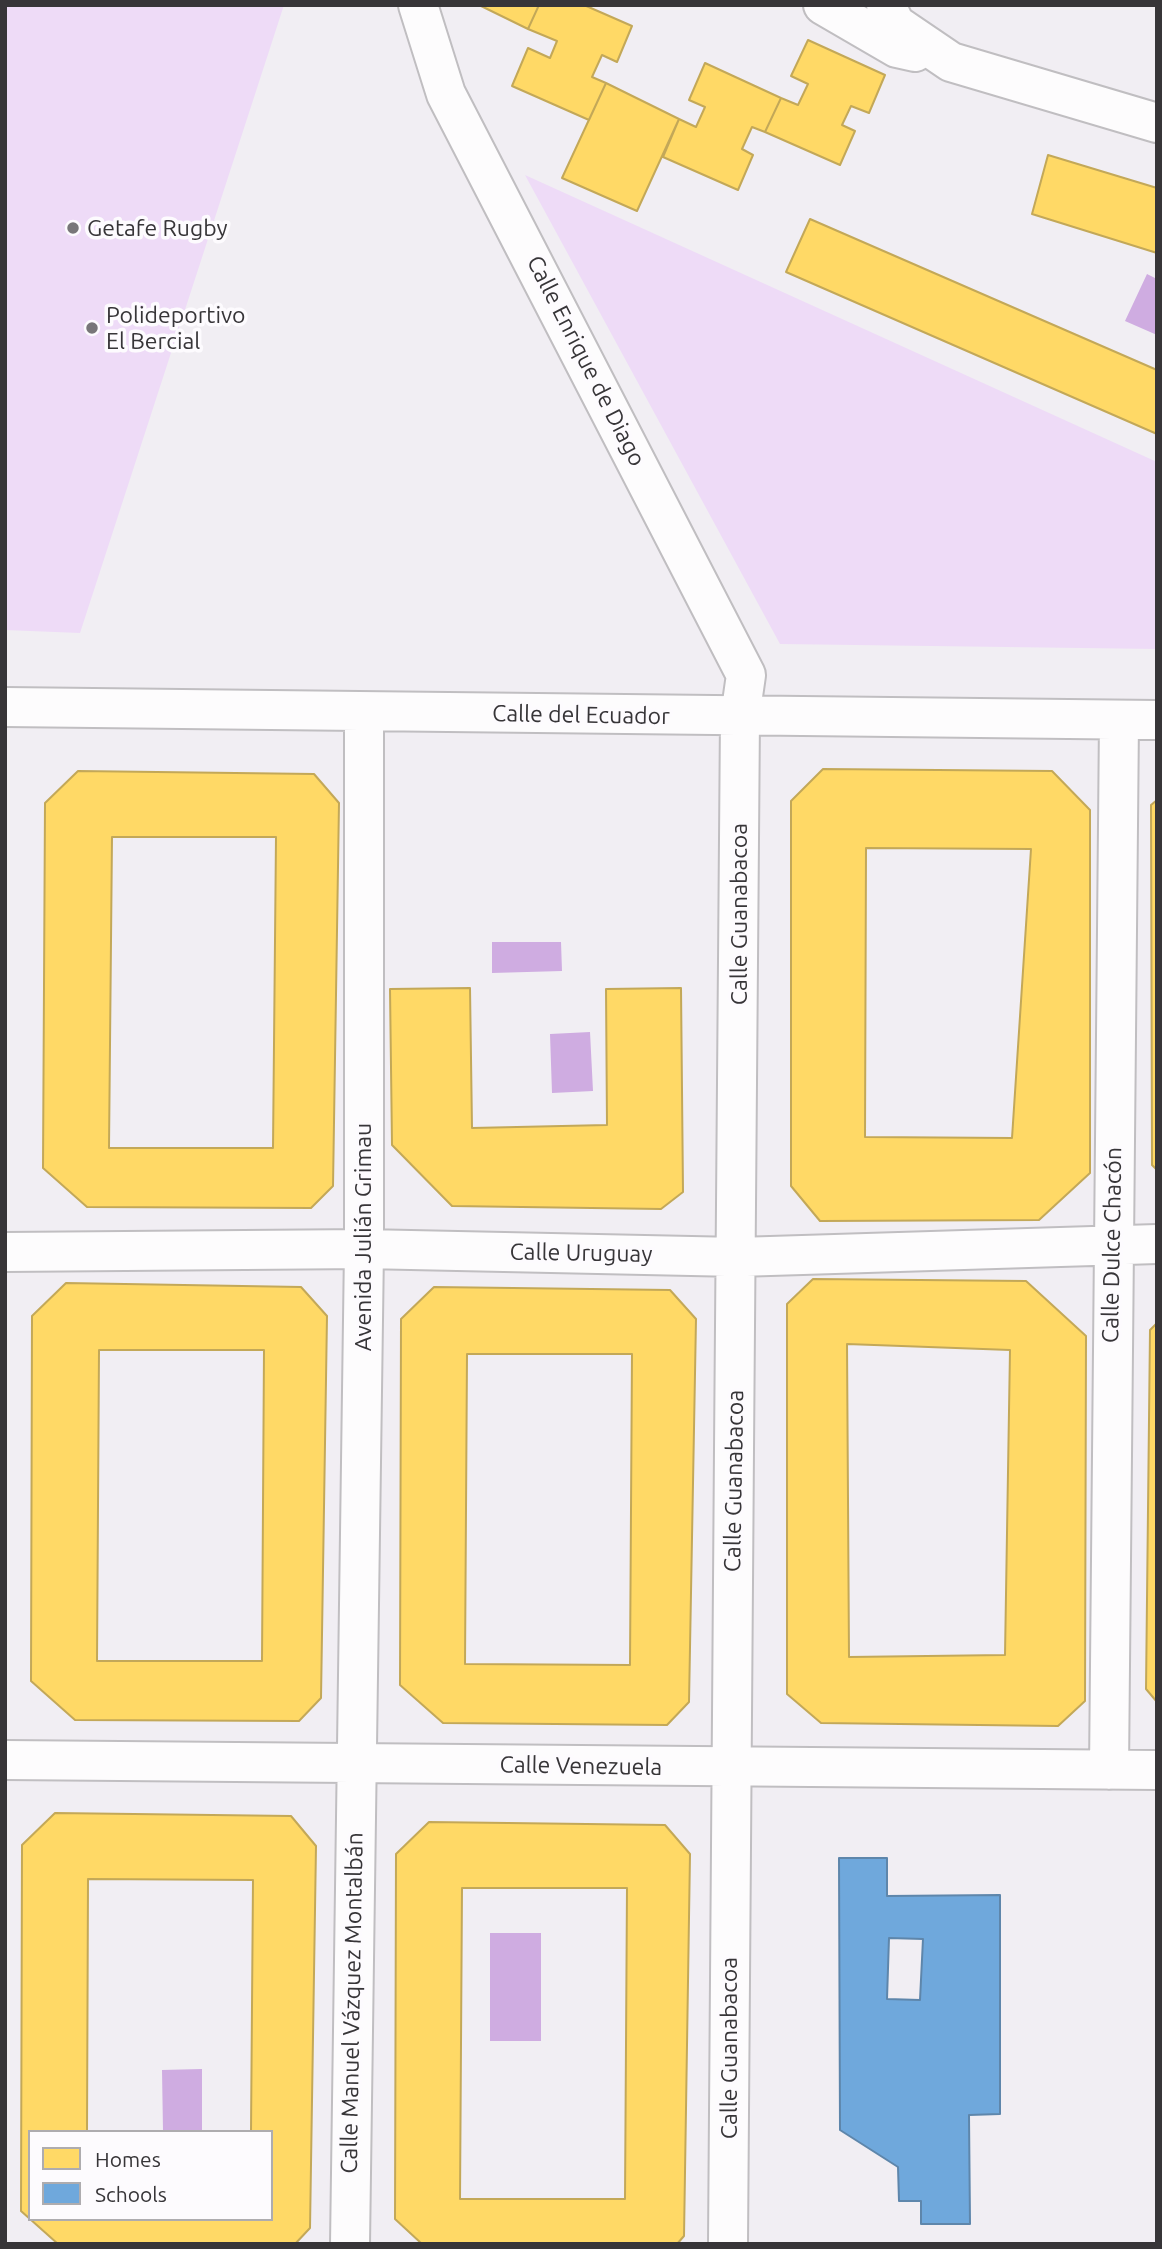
<!DOCTYPE html>
<html>
<head>
<meta charset="utf-8">
<style>
	body { margin:0 }
	#map { position:relative; width:1162px; height:2249px; overflow:hidden; background:#f1eef3; font-family:Ubuntu,sans-serif }
	canvas { display:block }
	.frame { position:absolute; inset:0; border:7px solid #373538; pointer-events:none }
	.legend { position:absolute; left:28px; top:2130px; width:245px; height:91px; box-sizing:border-box; background:#fdfbfe; border:2px solid #aeacaf; margin:0; padding:9px 12px; list-style:none; font-size:21px; color:#373538 }
	.legend li { display:flex; align-items:center; gap:14px; height:35px }
	.legend b { width:35px; border:2px solid #aeacaf }
</style>
</head>
<body>
<div id="map">
<canvas width="1162" height="2249"></canvas>
<div class="frame"></div>
<ul class="legend">
<li><b style="height:19px;background:#ffd966"></b>Homes</li>
<li><b style="height:19px;background:#6fa8dc"></b>Schools</li>
</ul>
</div>
<script>
const c = document.querySelector('canvas').getContext('2d');
c.lineJoin = 'round';
function fill(path, color) { c.fillStyle = color; c.fill(path, 'evenodd'); }
function stroke(path, color, width, dash) { c.strokeStyle = color; c.lineWidth = width; c.lineCap = dash ? 'butt' : 'round'; c.setLineDash(dash || []); c.stroke(path); }
function write(font, color, halo, rows, align = 'center') {
  c.font = font + ' Ubuntu,sans-serif'; c.lineWidth = 7; c.setLineDash([]); c.textBaseline = 'middle'; c.strokeStyle = halo; c.fillStyle = color; for (const [text, x, y, turn = 0] of rows) {
    c.save(); c.translate(x, y); c.rotate((+turn || 0) * Math.PI / 180); c.textAlign = isNaN(turn) ? turn : align; if (halo) c.strokeText(text, 0, 0); c.fillText(text, 0, 0); c.restore();
  }
}
const green = new Path2D(`
	M5,5H284L80,633L5,630Z
	M525,175L1157,462V649L780,644Z`);
const water = new Path2D(`
	M1147,274L1157,279V335L1125,321Z
	M492,942H561L562,971L492,973Z
	M590,1032L593,1091L552,1093L550,1034Z
	M490,1933H541V2041H490Z
	M202,2069V2130L163,2131L162,2070Z`);
const homes = new Path2D(`
	M479,5H539L528,29Z
	M539,5H584L632,26L617,62L602,55L592,77L606,83L589,120L512,86L528,48L550,58L557,41L528,29Z
	M808,40L885,75L869,113L851,106L842,125L855,131L840,165L765,132L781,98L798,105L808,84L791,76Z
	M705,63L781,98L765,132L752,127L742,149L753,155L738,190L663,157L679,119L696,127L705,107L689,100Z
	M606,83L679,119L637,211L562,178Z
	M1048,155L1157,188V253L1032,214Z
	M810,219L1157,370V434L786,272Z
	M823,769L1052,771L1090,810V1173L1039,1220L820,1221L791,1186V801ZM866,848L1031,849L1012,1138L865,1137Z
	M78,771L314,774L339,803L333,1186L311,1208L87,1207L43,1168L45,803ZM112,837H276L273,1148H109Z
	M1157,800V1170L1152,1165L1151,805Z
	M470,988L472,1128L607,1125L606,989L681,988L683,1192L661,1209L452,1206L392,1145L390,989Z
	M813,1279L1026,1281L1086,1336L1085,1701L1058,1726L821,1723L787,1694V1304ZM847,1344L1010,1350L1005,1655L849,1657Z
	M66,1283L301,1287L327,1316L321,1698L299,1721L75,1720L31,1681L32,1316ZM99,1350H264L262,1661H97Z
	M434,1287L670,1290L696,1319L689,1702L667,1725L443,1723L400,1685L401,1319ZM467,1354H632L630,1665L465,1664Z
	M1157,1323V1702L1146,1689L1150,1330Z
	M55,1813L291,1816L316,1846L310,2228L295,2244H58L30,2219H271V2132H251L253,1880L88,1879L87,2132H30V2219L21,2211L22,1845Z
	M429,1822L665,1825L690,1854L684,2236L677,2244H422L395,2219L396,1854ZM462,1888H627L625,2199H460Z`);
const schools = new Path2D(`
	M839,1858H887V1896L1000,1895V2114L969,2115L970,2224H921V2201H899L898,2167L840,2130ZM889,1938L923,1939L920,2000L887,1999Z`);
const minor = new Path2D(`
	M418,5L446,94L746,675L740,717C738,1226 729,1735 728,2244
	M823,5L897,48L915,52
	M886,5L895,24L951,62L1157,123
	M5,707L1157,720
	M5,1252L364,1249L738,1257L1157,1244
	M5,1760L1157,1770
	M1109,1770L1119,720
	M350,2244L364,1249V712`);
const markers = [
	[73,228,7,"#787679"],
	[92,328,7,"#787679"]
];
const poiNames = [
	["Getafe Rugby",87,228],
	["Polideportivo",106,315],
	["El Bercial",106,341]
];
const streetNames = [
	["Calle Enrique de Diago",586,361,63],
	["Calle del Ecuador",581,715,1],
	["Calle Guanabacoa",739,914,-90],
	["Avenida Julián Grimau",363,1237,-90],
	["Calle Dulce Chacón",1112,1245,-89],
	["Calle Uruguay",581,1253,1],
	["Calle Guanabacoa",734,1481,-89],
	["Calle Venezuela",581,1766,1],
	["Calle Manuel Vázquez Montalbán",352,2003,-89],
	["Calle Guanabacoa",729,2048,-90]
];
fill(green, '#eedbf7');
fill(water, '#cface1');
fill(homes, '#ffd966');
stroke(homes, '#c3a858', 2);
fill(schools, '#6fa8dc');
stroke(schools, '#5e86ab', 2);
stroke(minor, '#c0bec1', 42);
stroke(minor, '#fdfcfd', 38);
for (const [x, y, r, color] of markers) { const dot = new Path2D(); dot.arc(x, y, r, 0, 2 * Math.PI); c.fillStyle = color; c.fill(dot); stroke(dot, '#fdfbfe', 2.5); }
write('23px', '#373538', '#fdfbfe', poiNames, 'left');
write('23px', '#373538', '#fdfbfe', streetNames);
</script>
</body>
</html>
